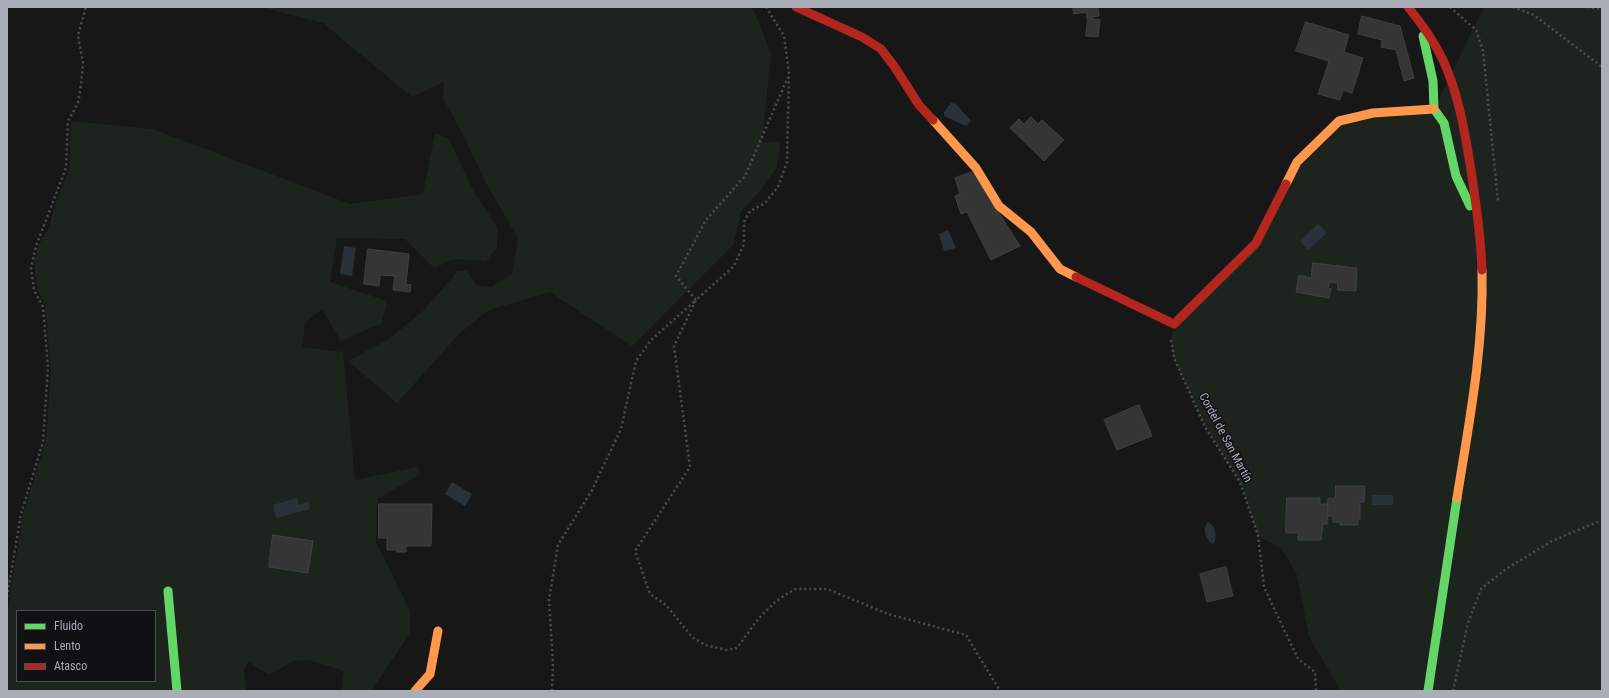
<!DOCTYPE html>
<html>
<head>
<meta charset="utf-8">
<style>
	body { margin:0 }
	#map { position:relative; width:1609px; height:698px; overflow:hidden; background:#171717; font-family:"Roboto Condensed",sans-serif }
	canvas { display:block }
	.frame { position:absolute; inset:0; border:8px solid #a8adb8; pointer-events:none }
	.legend { position:absolute; left:16px; top:610px; width:140px; height:72px; box-sizing:border-box; background:#111113; border:1px solid #4d4f55; margin:0; padding:5px 7px; list-style:none; font-size:12px; color:#a8adb8 }
	.legend li { display:flex; align-items:center; gap:8px; height:20px }
	.legend b { width:20px; border:1px solid #4d4f55 }
</style>
</head>
<body>
<div id="map">
<canvas width="1609" height="698"></canvas>
<div class="frame"></div>
<ul class="legend">
<li><b style="height:5px;background:#63d668"></b>Fluido</li>
<li><b style="height:5px;background:#ff974d"></b>Lento</li>
<li><b style="height:5px;background:#b3261e"></b>Atasco</li>
</ul>
</div>
<script>
const c = document.querySelector('canvas').getContext('2d');
c.lineJoin = 'round';
function fill(path, color) { c.fillStyle = color; c.fill(path, 'evenodd'); }
function stroke(path, color, width, dash) { c.strokeStyle = color; c.lineWidth = width; c.lineCap = dash ? 'butt' : 'round'; c.setLineDash(dash || []); c.stroke(path); }
function write(font, color, halo, rows, align = 'center') {
  c.font = font + ' "Roboto Condensed",sans-serif'; c.lineWidth = 3; c.setLineDash([]); c.textBaseline = 'middle'; c.strokeStyle = halo; c.fillStyle = color; for (const [text, x, y, turn = 0] of rows) {
    c.save(); c.translate(x, y); c.rotate((+turn || 0) * Math.PI / 180); c.textAlign = isNaN(turn) ? turn : align; if (halo) c.strokeText(text, 0, 0); c.fillText(text, 0, 0); c.restore();
  }
}
const green = new Path2D(`
	M260,7H751L754,11L771,54L762,142H780L777,167L760,191L740,213L734,244L632,346L550,292L489,310L460,333L397,403L348,361L389,339L424,310L458,271H467L476,285L491,287L512,274L518,238L486,183L461,131L443,98L444,82L412,97L323,23Z
	M1484,7H1602V691H1341L1309,637L1297,575L1282,549L1258,535L1240,482L1205,427L1174,358L1171,342L1172,333L1256,243L1297,162L1339,121L1434,109Z
	M71,121L153,129L350,204L423,194L435,133L449,139L474,192L498,228L497,248L486,261L455,259L434,268L405,239L337,238L330,282L387,301L382,323L341,341L322,309L305,323L302,347L343,352L355,480L418,467L421,474L377,499L376,542L410,611V633L371,691H341L344,671L309,660L293,661L269,675L249,662L244,668L246,691H7V615L23,514L46,442L51,367L45,306L38,290L34,266L38,246L49,227L55,205L69,170ZM17,611H155V681H17Z`);
const water = new Path2D(`
	M951,103L956,104L971,121L966,126L944,116V112Z
	M1318,224L1327,233L1308,250L1300,241Z
	M948,230L956,248L944,251L939,234Z
	M344,246L356,248L352,276L340,274Z
	M452,482L472,494L465,506L445,494Z
	M1372,495H1393V505H1372Z
	M297,498L299,505L308,502L310,509L276,518L273,505Z
	M1209,522C1215,526 1217,535 1215,542L1212,544C1206,539 1203,532 1206,524Z`);
const building = new Path2D(`
	M1073,7H1098L1099,16L1087,18L1086,12L1074,14Z
	M1362,16L1400,26L1414,78L1404,81L1396,50L1381,47L1382,40L1358,34Z
	M1088,18L1100,20L1098,37L1086,36Z
	M1306,22L1349,35L1344,52L1363,58L1352,93L1343,90L1340,100L1318,94L1329,61L1296,51Z
	M1031,117L1038,124L1042,120L1064,140L1044,161L1010,128L1019,119L1024,124Z
	M973,172L1020,246L991,260L967,212L961,214L955,196L960,194L955,178Z
	M368,249L409,254L406,284L411,285L410,292L393,290L395,276L380,275L379,286L364,284Z
	M1313,263L1357,268L1356,291L1337,290L1338,283L1329,282L1328,288L1331,289L1329,298L1296,292L1299,275L1311,278Z
	M1139,405L1152,436L1117,450L1104,420Z
	M1336,486H1365L1364,502H1360V519H1358V525H1340V522H1333V516H1327L1328,498H1335Z
	M1287,498H1320V504H1328L1327,524H1323L1321,540H1298V533H1286Z
	M379,504H432L431,546H406V552H397V550H387V538H379Z
	M273,535L313,541L308,573L269,567Z
	M1226,567L1233,596L1207,602L1200,574Z`);
const path = new Path2D(`
	M766,7L784,36L789,74L787,162L778,187L765,203L750,211L744,222V244L734,266L696,300L674,346L690,467L635,551L650,594L666,605L692,637L705,645L727,650L737,648L758,619L776,601L795,589H827L888,614L966,635L1000,691
	M1450,7L1476,30L1483,51L1498,201
	M1513,7L1534,15L1602,67
	M1587,7L1602,9
	M1171,340L1174,358L1205,427L1240,482L1258,535L1264,587L1298,659L1315,672L1316,691
	M7,597L21,514L43,442L48,367L43,307L34,290L31,268L36,246L66,168L68,121L78,103L81,85L83,63L78,35L86,7
	M552,691L553,662L549,600L558,545L592,490L621,429L636,361L651,340L696,300L676,276L706,220L745,176L788,77
	M1453,691L1468,623L1481,589L1506,569L1552,541L1602,520`);
const fast = new Path2D(`
	M1423,36L1433,81L1434,109L1444,123L1456,176L1470,206
	M168,591L177,691
	M1428,691L1457,498`);
const slow = new Path2D(`
	M933,120L976,168L999,206L1031,232L1060,269L1076,277
	M1286,184L1297,162L1339,121L1373,113L1434,109
	M1457,498C1469,423 1484,347 1482,270
	M415,691L430,674L438,631`);
const jam = new Path2D(`
	M796,7L862,37L881,49L894,66L919,105L933,120
	M1408,7C1422,24 1434,41 1443,60C1459,95 1465,133 1471,170C1476,203 1481,236 1482,270
	M1076,277L1174,324L1256,243L1286,184`);
const streetNames = [
	["Cordel de San Martín",1225,438,62]
];
fill(green, '#1d241e');
fill(water, '#2a3239');
fill(building, '#353536');
stroke(building, '#3f4043', 1);
stroke(path, '#4d4e52', 2.5, [2, 3]);
stroke(fast, '#63d668', 9);
stroke(slow, '#ff974d', 9);
stroke(jam, '#b3261e', 9);
write('12px', '#a8adb8', '#111113', streetNames);
</script>
</body>
</html>
